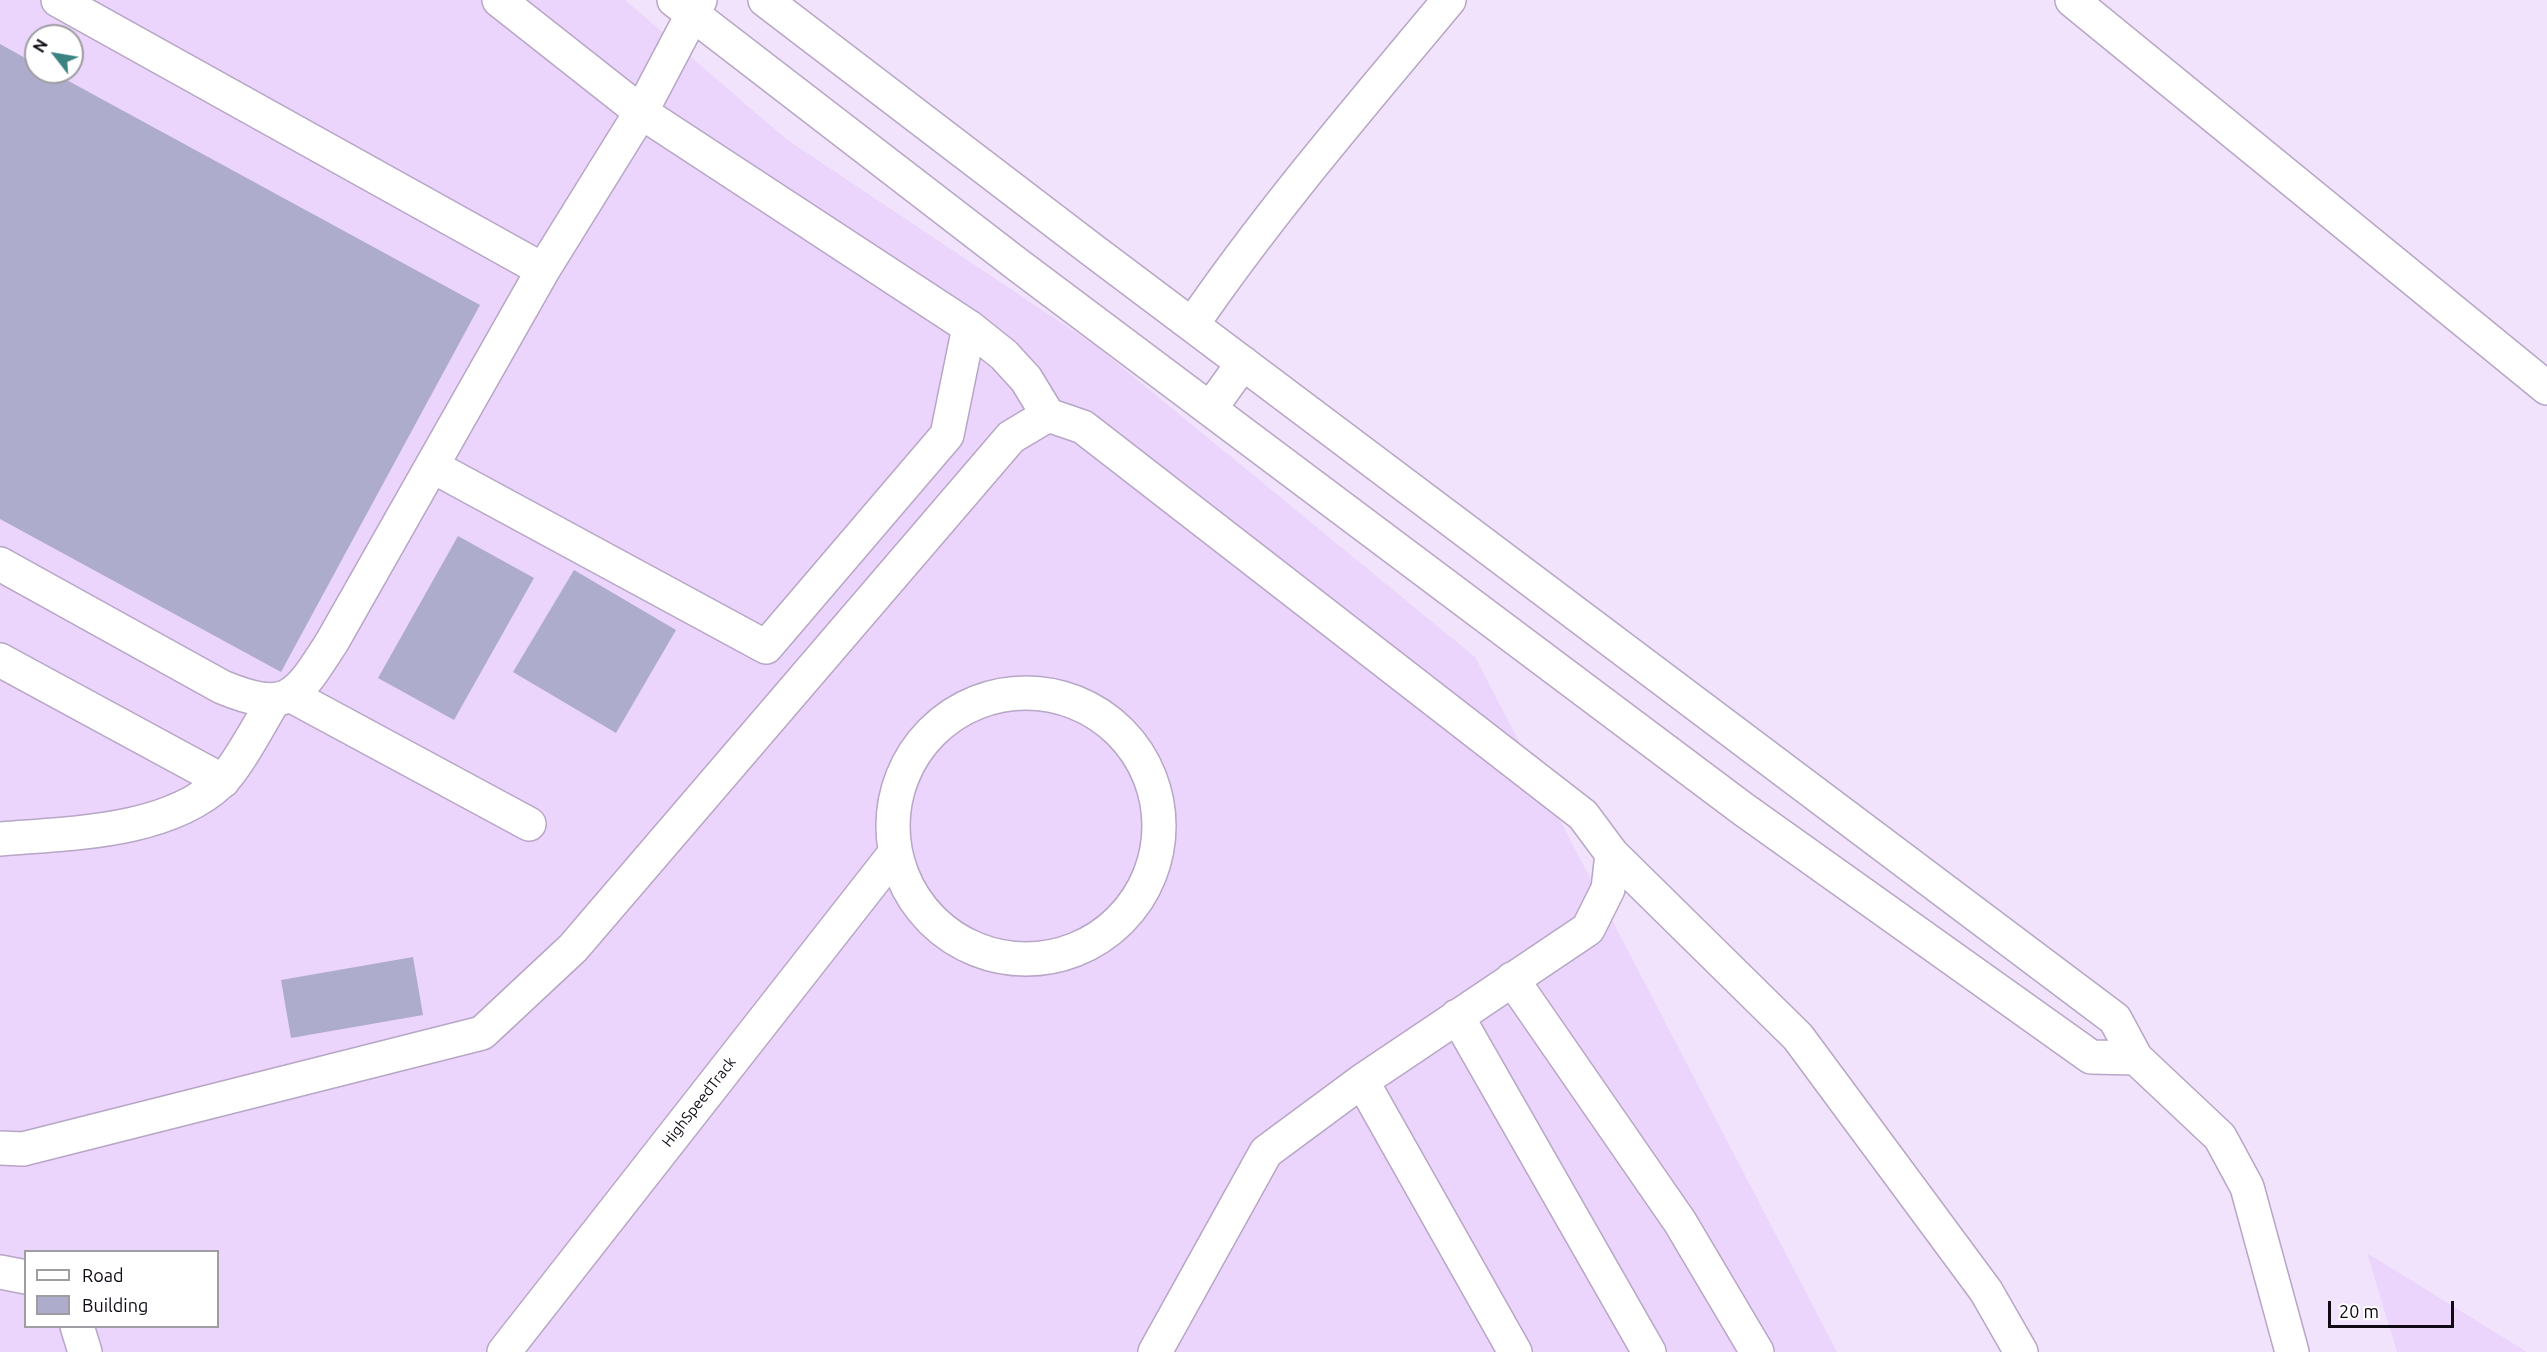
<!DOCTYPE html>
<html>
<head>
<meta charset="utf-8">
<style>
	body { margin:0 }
	#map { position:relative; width:2547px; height:1352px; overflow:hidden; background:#f1e3fc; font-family:Ubuntu,sans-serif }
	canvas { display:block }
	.legend { position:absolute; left:24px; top:1250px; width:195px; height:78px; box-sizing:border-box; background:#fff; border:2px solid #9f9da1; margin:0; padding:8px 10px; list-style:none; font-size:18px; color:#0f0914 }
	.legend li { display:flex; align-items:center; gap:12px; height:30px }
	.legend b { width:30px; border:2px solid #9f9da1 }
	.north { position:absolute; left:24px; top:24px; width:60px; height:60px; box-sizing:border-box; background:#fff; border:2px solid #9f9da1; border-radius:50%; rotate:301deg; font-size:16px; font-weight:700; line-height:24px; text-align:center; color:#0f0914 }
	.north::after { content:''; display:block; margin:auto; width:21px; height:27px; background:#3b8381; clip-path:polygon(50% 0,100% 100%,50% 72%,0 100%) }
	.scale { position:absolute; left:2328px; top:1301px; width:126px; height:27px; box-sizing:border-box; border:3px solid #0f0914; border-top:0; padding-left:8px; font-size:18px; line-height:21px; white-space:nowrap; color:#0f0914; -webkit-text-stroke:4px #fff; paint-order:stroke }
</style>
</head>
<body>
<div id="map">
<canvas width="2547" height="1352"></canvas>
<ul class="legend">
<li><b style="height:8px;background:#fff"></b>Road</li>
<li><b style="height:16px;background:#adaccd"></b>Building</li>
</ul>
<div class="north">N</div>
<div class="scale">20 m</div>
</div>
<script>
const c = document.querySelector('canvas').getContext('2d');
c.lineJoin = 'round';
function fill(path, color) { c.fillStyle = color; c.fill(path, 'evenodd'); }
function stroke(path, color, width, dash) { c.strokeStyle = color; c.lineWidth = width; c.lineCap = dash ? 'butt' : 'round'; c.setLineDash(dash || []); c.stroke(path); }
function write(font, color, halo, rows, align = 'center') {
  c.font = font + ' Ubuntu,sans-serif'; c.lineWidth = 4.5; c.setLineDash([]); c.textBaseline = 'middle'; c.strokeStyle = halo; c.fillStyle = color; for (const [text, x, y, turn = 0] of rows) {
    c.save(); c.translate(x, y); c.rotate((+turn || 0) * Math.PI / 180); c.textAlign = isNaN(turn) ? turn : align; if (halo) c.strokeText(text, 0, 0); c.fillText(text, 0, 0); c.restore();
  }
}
const built = new Path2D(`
	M0,0H625L786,139L1096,346L1475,657L1837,1352H0ZM36,36H72V72H36ZM26,1252H218V1326H26Z
	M2367,1253L2527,1352H2397Z`);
const building = new Path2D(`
	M0,44L36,64V72H52L480,305L281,672L0,519Z
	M458,536L534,578L454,720L378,678Z
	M574,570L676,630L616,733L513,672Z
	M413,957L423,1015L291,1038L281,980Z`);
const minor = new Path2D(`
	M58,0L543,270
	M499,0L641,112L700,0
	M674,0L1018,265L1743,809L2091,1057L2136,1058
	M765,0L1091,249L2115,1019L2136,1058L2220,1137L2247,1187L2292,1352
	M2072,0L2547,388
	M1192,325C1270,211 1361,106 1449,0
	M1210,409L1243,363
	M432,466L766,647L947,435L969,327
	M0,564L222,687C288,714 296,698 332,642L543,270L641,112L969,327L1004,355L1026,379L1048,415
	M0,660L223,781
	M893 826a133 133 0 1 1 266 0a133 133 0 1 1-266 0Z
	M290,695L529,824
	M0,839C70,833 167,833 221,782C236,769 261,721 273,702
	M1612,854L1798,1037L1986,1291L2021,1352
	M1512,979L1680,1222L1757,1352
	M1457,1016L1649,1352
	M1362,1081L1515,1352
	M0,1148L23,1149L482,1033L573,948L1011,437L1048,415L1083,427L1583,815L1612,854L1608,889L1588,929L1362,1081L1266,1152L1155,1352
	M0,1272L26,1277
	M77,1326L85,1352
	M504,1352L895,853`);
const streetNames = [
	["HighSpeedTrack",699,1102,-52]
];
fill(built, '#ebd5fc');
fill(building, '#adaccd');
stroke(minor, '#b7a6c5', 36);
stroke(minor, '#fff', 33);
write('15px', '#0f0914', '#fff', streetNames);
</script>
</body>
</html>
